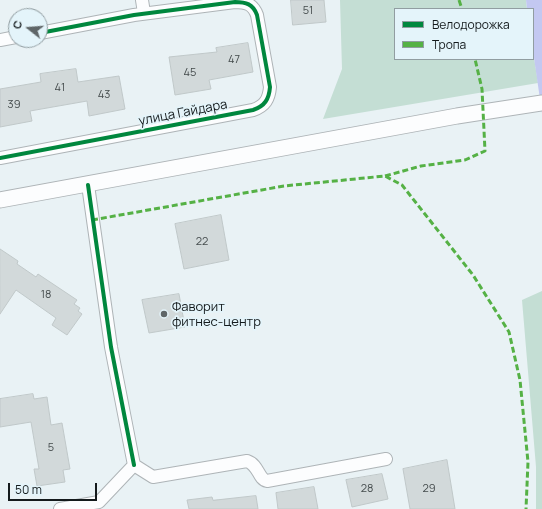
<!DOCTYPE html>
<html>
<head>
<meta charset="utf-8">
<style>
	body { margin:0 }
	#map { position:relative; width:542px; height:509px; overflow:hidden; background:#e9f2f5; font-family:Manrope,sans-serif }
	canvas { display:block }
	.legend { position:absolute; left:394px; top:8px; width:140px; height:52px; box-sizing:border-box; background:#e4f4fa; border:1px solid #919da1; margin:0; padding:5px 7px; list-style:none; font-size:12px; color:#141a1c }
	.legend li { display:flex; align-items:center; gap:8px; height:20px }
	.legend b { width:20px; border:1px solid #919da1 }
	.north { position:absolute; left:8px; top:8px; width:40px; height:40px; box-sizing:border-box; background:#e4f4fa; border:1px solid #919da1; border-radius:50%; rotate:287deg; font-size:11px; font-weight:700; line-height:16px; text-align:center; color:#141a1c }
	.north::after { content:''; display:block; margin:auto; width:14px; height:18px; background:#5f6668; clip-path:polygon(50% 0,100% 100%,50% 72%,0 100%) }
	.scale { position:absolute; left:8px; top:483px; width:89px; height:18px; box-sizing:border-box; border:2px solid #141a1c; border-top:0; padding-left:5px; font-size:12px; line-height:14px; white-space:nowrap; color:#141a1c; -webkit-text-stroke:3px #e4f4fa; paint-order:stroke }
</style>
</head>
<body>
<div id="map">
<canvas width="542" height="509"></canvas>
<ul class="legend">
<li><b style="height:5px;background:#00873e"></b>Велодорожка</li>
<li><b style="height:5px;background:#55b145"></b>Тропа</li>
</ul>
<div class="north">С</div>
<div class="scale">50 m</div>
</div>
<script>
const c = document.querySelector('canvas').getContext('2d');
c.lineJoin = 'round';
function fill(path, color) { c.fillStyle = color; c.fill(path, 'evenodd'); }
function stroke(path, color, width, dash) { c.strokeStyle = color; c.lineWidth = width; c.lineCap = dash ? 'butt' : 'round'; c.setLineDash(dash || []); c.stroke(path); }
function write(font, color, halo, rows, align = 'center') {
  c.font = font + ' Manrope,sans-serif'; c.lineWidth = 3.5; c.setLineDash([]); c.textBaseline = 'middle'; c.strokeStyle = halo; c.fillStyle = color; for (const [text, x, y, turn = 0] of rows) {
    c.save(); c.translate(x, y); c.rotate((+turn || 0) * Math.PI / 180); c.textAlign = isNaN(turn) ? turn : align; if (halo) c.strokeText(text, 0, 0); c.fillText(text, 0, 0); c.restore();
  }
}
const green = new Path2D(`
	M340,0H526L527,9H395V59H533V51L538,83L323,119L342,69Z
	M542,291V509H536V467L522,300Z`);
const water = new Path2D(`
	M526,0H542V113L533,51V9H527Z`);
const building = new Path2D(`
	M291,0H324L326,22L293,25Z
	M248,43L253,72L209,80L211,89L175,95L169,57L217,52L216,48Z
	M76,69L78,82L119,76L125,109L89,116L87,101L30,111L32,121L0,127V89L41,82L40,74Z
	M221,215L229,260L184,269L175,224Z
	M0,249L18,261L17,264L36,277L38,274L77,300L74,304L80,308L78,311L82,314L67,335L52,325L56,318L16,290L0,314Z
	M179,294L185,327L149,333L142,300Z
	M33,394L34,399L47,397L51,425L62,423L70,469L63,470L65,482L37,486L34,469H39L31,422L0,427V399Z
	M447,460L455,509H410L403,469Z
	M382,474L388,499L352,507L346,480Z
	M314,487L318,509H278L276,493Z
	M256,496L258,509H189L187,500L212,497L213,500Z`);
const minor = new Path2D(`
	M142,0L144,13
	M0,40L16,37
	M0,158L253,110C265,106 269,99 270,87L257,15C253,4 246,2 235,2L134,15L40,33
	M88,185L111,347L134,465
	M134,465L153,477L247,461C259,465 258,479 267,481L386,459
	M60,509L99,502L134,465`);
const major = new Path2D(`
	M0,200L457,116L542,103`);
const quiet = new Path2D(`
	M459,0L462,9
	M385,176L421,166L465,160L485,151L482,89L475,59
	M92,220L284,186L385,176L402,185L473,275L509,332L520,380L528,462L526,509`);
const cycleway = new Path2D(`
	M0,158L253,110C265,106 269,99 270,87L257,15C253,4 246,2 235,2L134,15L40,33
	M88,185L111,347L134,465`);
const markers = [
	[164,314,4,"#5f6668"]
];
const numberNames = [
	["51",308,11],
	["47",234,60],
	["45",190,73],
	["41",60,88],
	["43",104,95],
	["39",14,105],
	["22",202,242],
	["18",46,295],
	["5",51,448],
	["28",367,489],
	["29",429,489]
];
const streetNames = [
	["улица Гайдара",183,113,-11]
];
const poiNames = [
	["Фаворит",172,307],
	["фитнес-центр",172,322]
];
fill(green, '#c4ded4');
fill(water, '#c3c8f1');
fill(building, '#d2d9da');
stroke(building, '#c0c8c9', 1);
stroke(minor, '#aeb4b7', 14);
stroke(major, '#aeb4b7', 17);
stroke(minor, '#fcfdfe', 12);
stroke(major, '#fcfdfe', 15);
stroke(quiet, '#55b145', 3, [6, 3]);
stroke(cycleway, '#00873e', 4);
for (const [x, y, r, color] of markers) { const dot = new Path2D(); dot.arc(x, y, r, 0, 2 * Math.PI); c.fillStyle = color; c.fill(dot); stroke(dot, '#e4f4fa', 1.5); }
write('11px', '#444b4c', null, numberNames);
write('13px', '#141a1c', '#e4f4fa', streetNames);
write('13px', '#141a1c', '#e4f4fa', poiNames, 'left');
</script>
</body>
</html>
